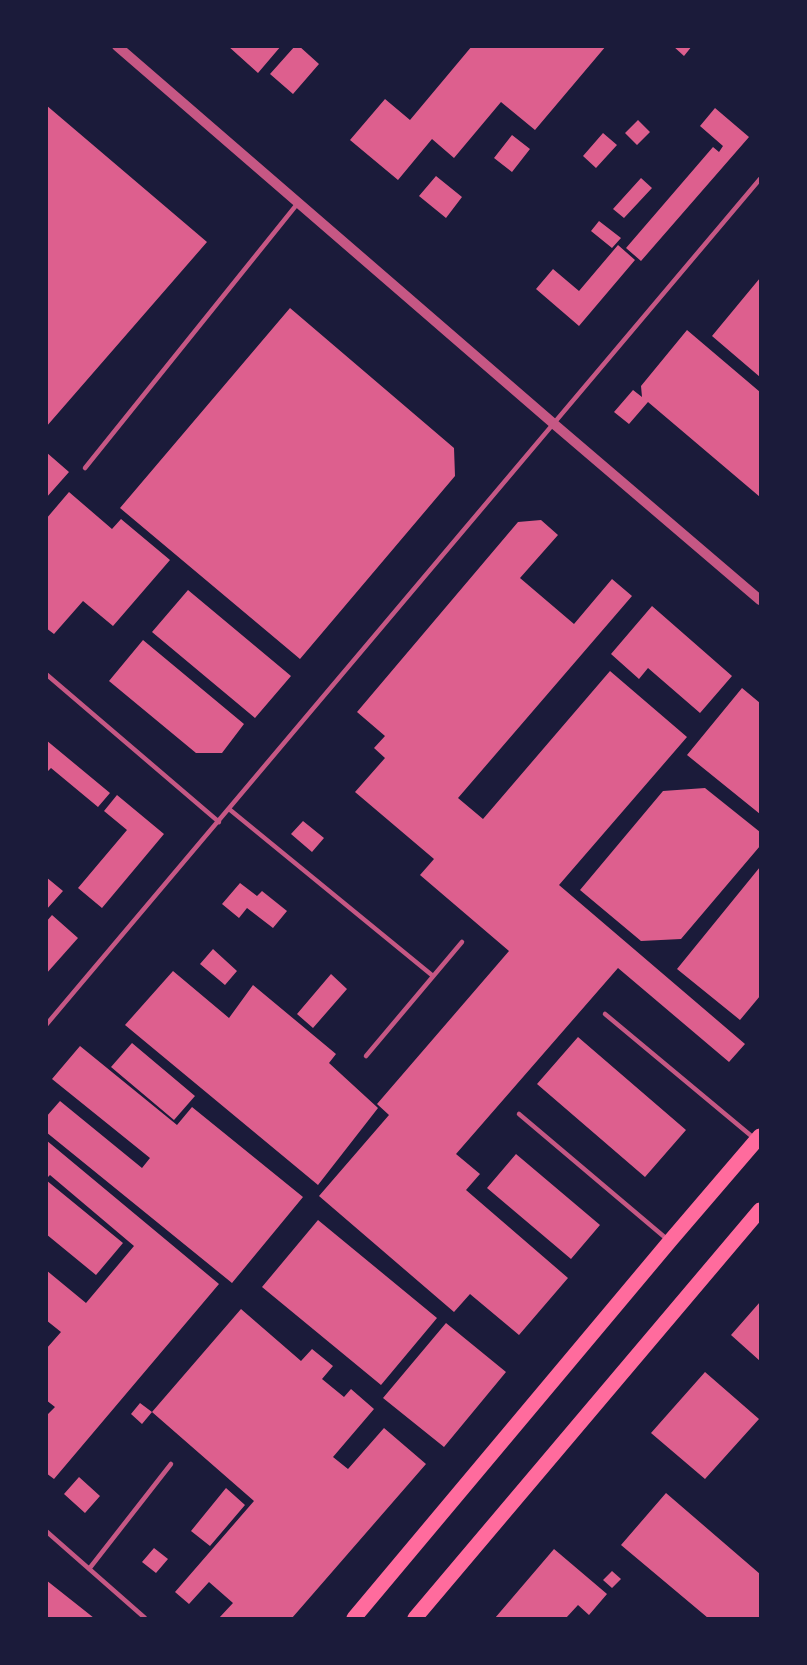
<!DOCTYPE html>
<html>
<head>
<meta charset="utf-8">
<style>
	body { margin:0 }
	#map { position:relative; width:807px; height:1665px; overflow:hidden; background:#1b1b3a; font-family:"DM Sans",sans-serif }
	canvas { display:block }
	.frame { position:absolute; inset:0; border:48px solid #1b1b3a; pointer-events:none }
</style>
</head>
<body>
<div id="map">
<canvas width="807" height="1665"></canvas>
<div class="frame"></div>
</div>
<script>
const c = document.querySelector('canvas').getContext('2d');
c.lineJoin = 'round';
function fill(path, color) { c.fillStyle = color; c.fill(path, 'evenodd'); }
function stroke(path, color, width, dash) { c.strokeStyle = color; c.lineWidth = width; c.lineCap = dash ? 'butt' : 'round'; c.setLineDash(dash || []); c.stroke(path); }
const building = new Path2D(`
	M228,46H281L258,73Z
	M295,46H299L319,64L293,94L270,74Z
	M472,46H606L535,130L501,102L454,158L432,139L398,180L350,140L385,99L410,120Z
	M673,46H692L684,56Z
	M46,105L207,242L46,427Z
	M715,108L749,137L641,261L626,248L713,147L719,152L723,146L700,126Z
	M638,120L650,132L637,145L625,133Z
	M603,133L617,145L596,168L583,156Z
	M512,135L530,149L512,172L494,158Z
	M436,176L462,197L446,218L419,196Z
	M641,178L652,188L624,218L613,209Z
	M599,221L621,238L612,248L591,231Z
	M618,245L635,260L579,326L536,289L553,269L579,291Z
	M760,278V377L712,336Z
	M290,308L454,448L455,476L300,659L120,508Z
	M687,330L760,392V497L648,402L629,424L614,412L633,390L642,397L641,386Z
	M46,452L69,472L46,498Z
	M69,492L112,529L121,519L170,560L113,626L83,601L54,634L46,628V519Z
	M541,520L558,535L520,578L574,624L612,579L632,596L458,798L483,819L610,671L687,737L559,885L745,1044L729,1062L618,968L456,1154L480,1174L466,1190L568,1278L519,1335L470,1294L454,1312L319,1196L389,1115L377,1104L509,951L420,875L434,859L355,792L385,758L374,748L385,736L357,712L518,522Z
	M188,590L291,676L255,718L152,632Z
	M652,606L732,676L700,713L648,668L639,679L611,654Z
	M143,640L244,724L222,753H196L109,681Z
	M742,688L760,703V814L687,755Z
	M46,740L110,793L98,807L51,768L46,773Z
	M705,788L760,832V846L681,939L641,941L580,890L663,791Z
	M117,795L164,834L102,908L78,888L127,830L104,811Z
	M303,821L324,838L312,852L291,834Z
	M760,867V996L740,1020L677,969Z
	M46,877L63,891L46,910Z
	M240,883L257,896L262,891L287,911L273,928L247,908L239,918L222,904Z
	M52,915L78,938L46,974V922Z
	M213,949L237,971L225,985L200,964Z
	M173,971L229,1018L253,985L336,1054L329,1063L378,1108L318,1185L125,1025Z
	M331,974L347,989L313,1028L297,1014Z
	M578,1037L686,1130L645,1177L537,1084Z
	M132,1043L195,1096L174,1120L111,1067Z
	M80,1046L177,1125L192,1107L303,1197L232,1283L46,1132V1117L60,1101L142,1168L150,1158L52,1079Z
	M46,1140L219,1284L54,1479L46,1473V1416L55,1407L46,1400V1349L61,1332L46,1320V1270L86,1303L134,1246L50,1175L46,1179Z
	M516,1154L600,1225L571,1259L487,1188Z
	M46,1180L123,1243L96,1275L46,1234Z
	M318,1220L437,1318L381,1385L262,1287Z
	M760,1302V1361L731,1335Z
	M241,1309L301,1361L312,1349L333,1366L322,1379L344,1397L351,1389L374,1409L333,1457L348,1469L384,1428L426,1464L292,1618H219L233,1603L209,1582L189,1604L175,1592L254,1501L152,1412Z
	M446,1323L506,1372L444,1447L383,1398Z
	M705,1372L759,1419L705,1479L651,1433Z
	M140,1403L152,1412L142,1424L131,1414Z
	M79,1477L100,1496L85,1513L64,1494Z
	M226,1488L245,1505L210,1546L191,1531Z
	M666,1493L760,1574V1618H708L621,1545Z
	M154,1548L168,1559L156,1573L142,1562Z
	M554,1549L607,1594L589,1615L578,1605L566,1618H495Z
	M612,1571L621,1579L612,1588L603,1580Z
	M46,1580L94,1618H46Z`);
const service = new Path2D(`
	M85,468L298,203
	M46,674L219,822
	M229,809L433,976
	M605,1014L755,1139
	M46,1025L760,179
	M366,1056L462,942
	M519,1114L668,1240
	M46,1531L145,1618
	M89,1569L171,1464`);
const tertiary = new Path2D(`
	M117,46L554,424L760,600`);
const primary = new Path2D(`
	M354,1618L670,1241L760,1136
	M415,1618L760,1210`);
fill(building, '#dd5f8e');
stroke(service, '#c65784', 4.5);
stroke(tertiary, '#c65784', 10);
stroke(primary, '#ff6b9d', 15);
</script>
</body>
</html>
